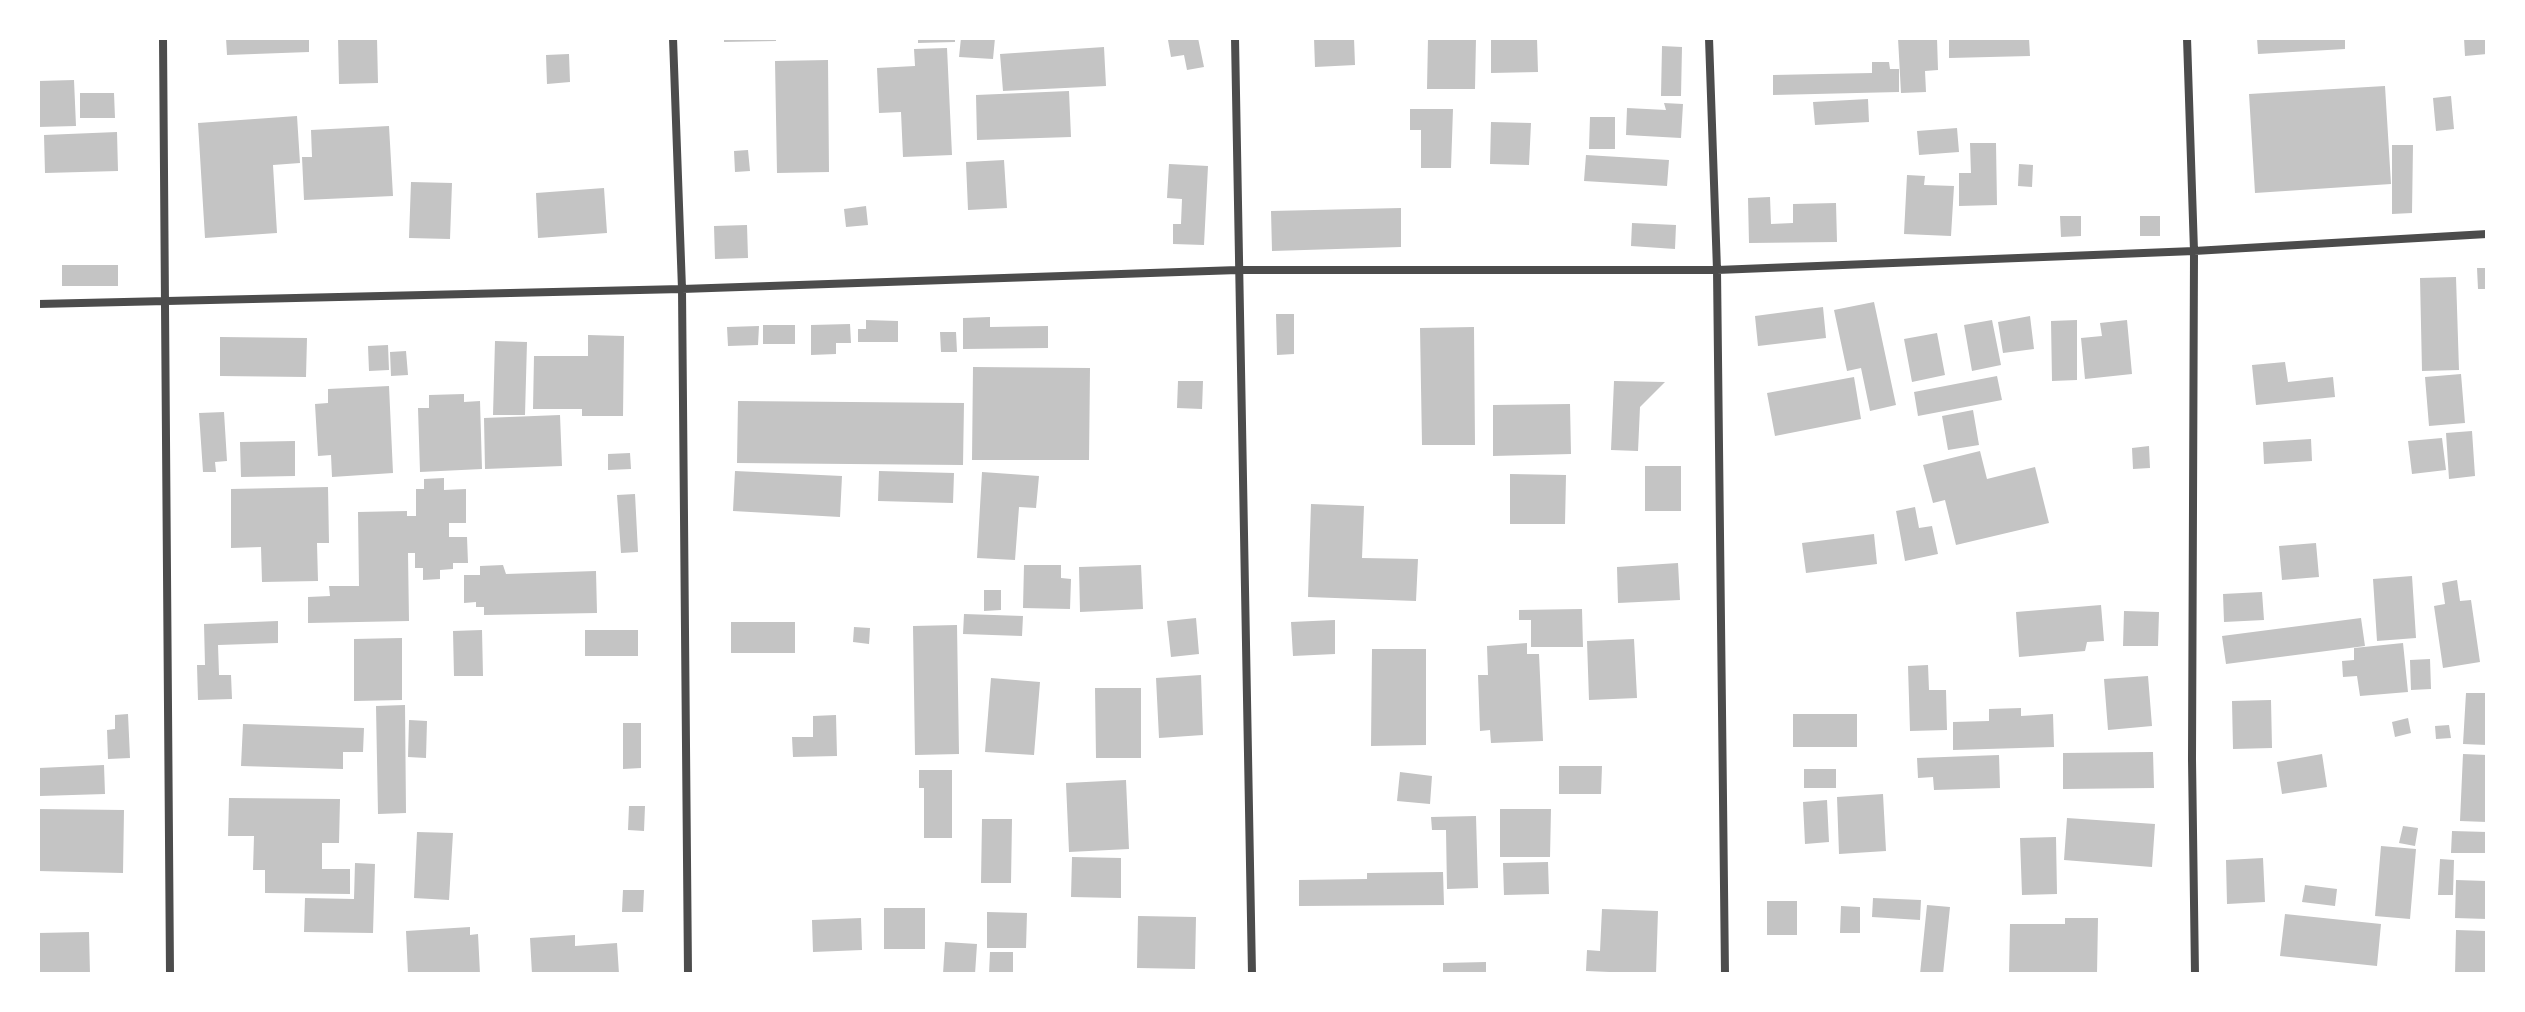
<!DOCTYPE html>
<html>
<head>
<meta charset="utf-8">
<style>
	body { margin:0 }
	#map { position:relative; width:2525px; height:1012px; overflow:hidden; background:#fff; font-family:"Noto Sans",sans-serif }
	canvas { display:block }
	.frame { position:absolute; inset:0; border:40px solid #fff; pointer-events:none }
</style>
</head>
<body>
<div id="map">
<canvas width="2525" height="1012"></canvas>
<div class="frame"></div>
</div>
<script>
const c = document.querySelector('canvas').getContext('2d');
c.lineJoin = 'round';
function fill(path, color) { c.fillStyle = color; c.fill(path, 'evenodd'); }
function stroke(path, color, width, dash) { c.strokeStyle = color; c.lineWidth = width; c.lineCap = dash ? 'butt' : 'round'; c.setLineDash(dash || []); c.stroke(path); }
const building = new Path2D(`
	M226,38H309V52L227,55Z
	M338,38H377L378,83L339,84Z
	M724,38H776V41L724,42Z
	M918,38H955V42L918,43Z
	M961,38H995L993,59L959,57Z
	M1178,38H1198L1204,67L1187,70L1184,55L1171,57L1168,40Z
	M1314,38H1354L1355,65L1315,67Z
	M1428,38H1476L1475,89H1427Z
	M1491,38H1537L1538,72L1491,73Z
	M1898,38H1937L1938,70L1925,71L1926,92L1901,93Z
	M1949,38H2029L2030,56L1949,58Z
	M2257,38H2345V49L2258,54Z
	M2464,38H2487V54L2465,56Z
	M1662,46L1682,47L1681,96H1661Z
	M1104,47L1106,86L1003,91L1000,54Z
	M947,48L952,155L903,157L901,112L879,113L877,68L915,66L914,49Z
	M569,54L570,82L547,84L546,55Z
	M828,60L829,172L777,173L775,61Z
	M1872,62H1889L1890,69H1899V92L1773,95V75L1872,73Z
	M74,80L76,126L38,127V81Z
	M2385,86L2391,184L2255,193L2249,94Z
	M1069,91L1071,137L977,140L976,95Z
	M80,93H114L115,118H80Z
	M2451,96L2454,129L2436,131L2433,98Z
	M1868,99L1869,122L1815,125L1813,102Z
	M1664,103L1683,104L1681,138L1626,135L1627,108L1666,110Z
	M1410,109H1453L1451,168H1421V130H1410Z
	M297,116L300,163L273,165L277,233L205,238L198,123Z
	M1590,117H1615V149H1589Z
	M1491,122L1531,123L1529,165L1490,164Z
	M389,126L393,196L304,200L302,157H312L311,130Z
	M1957,128L1959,152L1919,155L1917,131Z
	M117,132L118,171L45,173L44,135Z
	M1970,143H1996L1997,205L1959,206V173H1971Z
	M2392,145H2413L2412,213L2392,214Z
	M748,150L750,171L735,172L734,151Z
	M1586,155L1669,160L1667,186L1584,181Z
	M1004,160L1007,208L968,210L966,162Z
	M1169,164L1208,166L1204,245L1173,244V224H1181L1182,199L1167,198Z
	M2019,164L2033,165L2032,187L2018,186Z
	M1907,175L1925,176L1924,185L1954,186L1951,236L1904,234Z
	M411,182L452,183L450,239L409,238Z
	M604,188L607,233L538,238L536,193Z
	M1770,197L1771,224L1793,223V204L1836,203L1837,242L1749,243L1748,198Z
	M866,206L868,225L846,227L844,209Z
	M1401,208V247L1272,251L1271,211Z
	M2060,216H2081V236L2061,237Z
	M2140,216H2160V236H2140Z
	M1632,223L1676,225L1675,249L1631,246Z
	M747,225L748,258L715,259L714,226Z
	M62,265H118V286H62Z
	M2477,268H2487V289H2478Z
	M2456,277L2459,370L2422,371L2420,278Z
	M1874,302L1896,405L1870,411L1861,368L1847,371L1834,310Z
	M1823,307L1826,338L1758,346L1755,316Z
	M1276,314H1294V354L1277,355Z
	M2030,316L2034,349L2003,353L1998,322Z
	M990,317V327L1048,326V348L963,349V318Z
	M866,320L898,321V342H858V329H866Z
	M1992,320L2001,365L1972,371L1964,325Z
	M2077,320V380L2052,381L2051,321Z
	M2127,320L2132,374L2085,379L2081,338L2102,336L2100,323Z
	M850,324L851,343H836V354L811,355V325Z
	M763,325H795V344H763Z
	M759,326L758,345L728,346L727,327Z
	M1474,327L1475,445H1422L1420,328Z
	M940,332H956L957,352H941Z
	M1937,333L1945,375L1912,382L1904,339Z
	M588,335L624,336L623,416H582V409H533L534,356H588Z
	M220,337L307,338L306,377L220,376Z
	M495,341L527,342L525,415H493Z
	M388,345L389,370L369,371L368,346Z
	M406,351L408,375L391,376L390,352Z
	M2285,362L2288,382L2333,377L2335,397L2256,405L2252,365Z
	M973,367L1090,368L1089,460H972Z
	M2461,374L2465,423L2429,426L2425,377Z
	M1997,376L2002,400L1918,416L1914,392Z
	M1854,377L1861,419L1775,436L1767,393Z
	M1178,381H1203L1202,409L1177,408Z
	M1614,381L1665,382L1640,407L1638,451L1611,450Z
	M389,386L393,473L332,477L331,455L318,456L315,404L328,403V389Z
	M464,394V402L480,401L482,469L420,472L418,408H429V395Z
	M738,401L964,403L963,465L737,463Z
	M1570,404L1571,454L1493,456V405Z
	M1973,410L1979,445L1948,450L1942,416Z
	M224,412L227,461L215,462L216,472H203L199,413Z
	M560,415L562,466L485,469L484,418Z
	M2472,431L2475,476L2449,479L2446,433Z
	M2442,438L2446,470L2412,474L2408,441Z
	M2311,439L2312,461L2264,464L2263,442Z
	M295,441V476L241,477L240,442Z
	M2149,446L2150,468L2133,469L2132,448Z
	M1980,451L1987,479L2035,467L2049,523L1956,545L1945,500L1933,503L1923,465Z
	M630,453L631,469L608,470V454Z
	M1645,466H1681V511H1645Z
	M735,471L842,476L840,517L733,511Z
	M879,471L954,473L953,503L878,501Z
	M982,472L1039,476L1036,508L1019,507L1015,560L977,558Z
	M1510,474L1566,475L1565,524H1510Z
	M444,478V490L466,489V523H449V537H467L468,563H453V569L440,570V579L423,580V568H415V553H408L409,621L308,623V597L330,596L329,586H359L358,512L407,511V516H416V489H424V479Z
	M328,487L329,543H317L318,581L262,582L261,547L231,548V489Z
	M635,494L638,552L621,553L617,495Z
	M1311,504L1364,506L1362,558L1418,559L1416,601L1308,597Z
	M1915,507L1919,528L1932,526L1938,554L1905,561L1896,511Z
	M1874,534L1877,564L1806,573L1802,543Z
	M2316,543L2319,577L2282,580L2279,546Z
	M1678,563L1680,600L1618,603L1617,567Z
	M503,565L506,574L596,571L597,613L484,615V607H476V602L464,603V575H480V566Z
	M1024,565H1061V578L1071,579L1070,609L1023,608Z
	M1141,565L1143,609L1080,612L1079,567Z
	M2412,576L2416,638L2377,641L2373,579Z
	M2457,580L2460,601L2471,600L2480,662L2443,668L2434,606L2445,604L2442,583Z
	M984,590H1001V610L984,611Z
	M2262,592L2264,620L2224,622L2223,594Z
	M2101,605L2104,641L2087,642L2085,651L2019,657L2016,612Z
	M1582,609L1583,647H1531V620H1519V610Z
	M2124,611L2159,612L2158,646H2123Z
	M964,614L1023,616L1022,636L963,634Z
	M1196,618L1199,654L1171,657L1167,621Z
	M2361,618L2365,646L2226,664L2222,636Z
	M1335,620V654L1293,656L1291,622Z
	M278,621V643L218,645L219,675H231L232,699L198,700L197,665H205L204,624Z
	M731,622H795V653H731Z
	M957,625L959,754L915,755L913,626Z
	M854,627L870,628L869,644L853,642Z
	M482,630L483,676H454L453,631Z
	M585,630H638V656H585Z
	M402,638V700L354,701V639Z
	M1634,639L1637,698L1589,700L1587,641Z
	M1527,643V654H1539L1543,741L1491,743L1490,730L1480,731L1478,675H1488L1487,646Z
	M2403,643L2408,692L2360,696L2357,676L2343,677L2342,661L2354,660V648Z
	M1372,649H1426V745L1371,746Z
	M2430,659L2431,689L2411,690L2410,660Z
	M1928,665L1929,690H1946L1947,730L1910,731L1908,666Z
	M1201,675L1203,735L1159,738L1156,678Z
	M2148,676L2152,726L2108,730L2104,679Z
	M991,678L1040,682L1034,755L985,752Z
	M1095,688H1141V758H1096Z
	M2466,693H2487V745L2463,744Z
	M2271,700L2272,748L2233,749L2232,701Z
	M405,705L406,813L378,814L376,706Z
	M2021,708V716L2053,714L2054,747L1953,750V722L1989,721V709Z
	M128,714L130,758L108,759L107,730L115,729V715Z
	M1793,714H1857V747H1793Z
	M836,715L837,756L793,757L792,737H813V716Z
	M2408,718L2411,733L2395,737L2392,722Z
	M409,720L427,721L426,758L408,757Z
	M623,723H641V768L623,769Z
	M243,724L364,728L363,752H343V769L241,766Z
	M2449,725L2451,738L2436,739L2435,726Z
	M2153,752L2154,788L2063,789V753Z
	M2322,754L2327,787L2282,794L2277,762Z
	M2463,754L2487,755V822L2460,821Z
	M1999,755L2000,788L1934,790L1933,777L1918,778L1917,758Z
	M104,765L105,794L40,796L39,768Z
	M1559,766H1602L1601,794H1559Z
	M1804,769H1836V788H1804Z
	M919,770H952V838H924V788H919Z
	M1400,772L1432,776L1430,804L1397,801Z
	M1126,780L1129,849L1069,852L1066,783Z
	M1883,794L1886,851L1839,854L1837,797Z
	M229,798L340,799L339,843H322V869H350V894L265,893V870H253L254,836H228Z
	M1827,800L1829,842L1805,844L1803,802Z
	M629,806H645L644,831L628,830Z
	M38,809L124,810L123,873L38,871Z
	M1500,809H1551L1550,857H1500Z
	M1476,816L1478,888L1447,889L1446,830H1432L1431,817Z
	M2067,818L2155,824L2152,867L2064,860Z
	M982,819H1012L1011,883H981Z
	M2403,826L2418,828L2415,846L2399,843Z
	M2452,831L2487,832V853H2451Z
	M417,832L453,833L449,900L414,898Z
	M2056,837L2057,894L2022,895L2020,838Z
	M2381,846L2416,849L2410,919L2375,916Z
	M1072,857L1121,858V898L1071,897Z
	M2263,858L2265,902L2227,904L2226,860Z
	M2440,859L2454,860L2453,895H2438Z
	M1548,862L1549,894L1504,895L1503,863Z
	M355,863L375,864L373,933L304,932L305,898L354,899Z
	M1443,872L1444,905L1299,906V880L1367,879V873Z
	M2456,880L2487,881V919L2455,918Z
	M2305,885L2337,889L2335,906L2302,902Z
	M623,890H644L643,912H622Z
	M1873,898L1921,900L1920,920L1872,917Z
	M1767,901H1797V935H1767Z
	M1927,905L1950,907L1943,974H1920Z
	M1841,906L1860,907V933H1840Z
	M884,908H925V949H884Z
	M1602,909L1658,911L1656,974L1586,971L1587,950L1600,951Z
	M987,912L1027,913L1026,948H987Z
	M2285,914L2381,924L2377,966L2280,956Z
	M1138,916L1196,917L1195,969L1137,968Z
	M861,918L862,950L813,952L812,920Z
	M2065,918H2098L2097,974H2009L2010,924H2065Z
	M470,927V935L478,934L480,974H408L406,931Z
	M2456,930L2487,931V974H2455Z
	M89,932L90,974H38V933Z
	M575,935V946L617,943L619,974H532L530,938Z
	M945,942L977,944L975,974H943Z
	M990,952H1013V974H989Z
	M1486,962V974H1443V963Z`);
const minor = new Path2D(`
	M163,38L170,974
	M673,38L682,289L688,974
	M1235,38L1252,974
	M1709,38L1717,270L1725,974
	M2187,38L2194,251L2192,759L2195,974
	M38,304L682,289L1238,270H1717L2194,251L2487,234`);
fill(building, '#c4c4c4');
stroke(minor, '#4c4c4c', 8);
</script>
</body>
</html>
